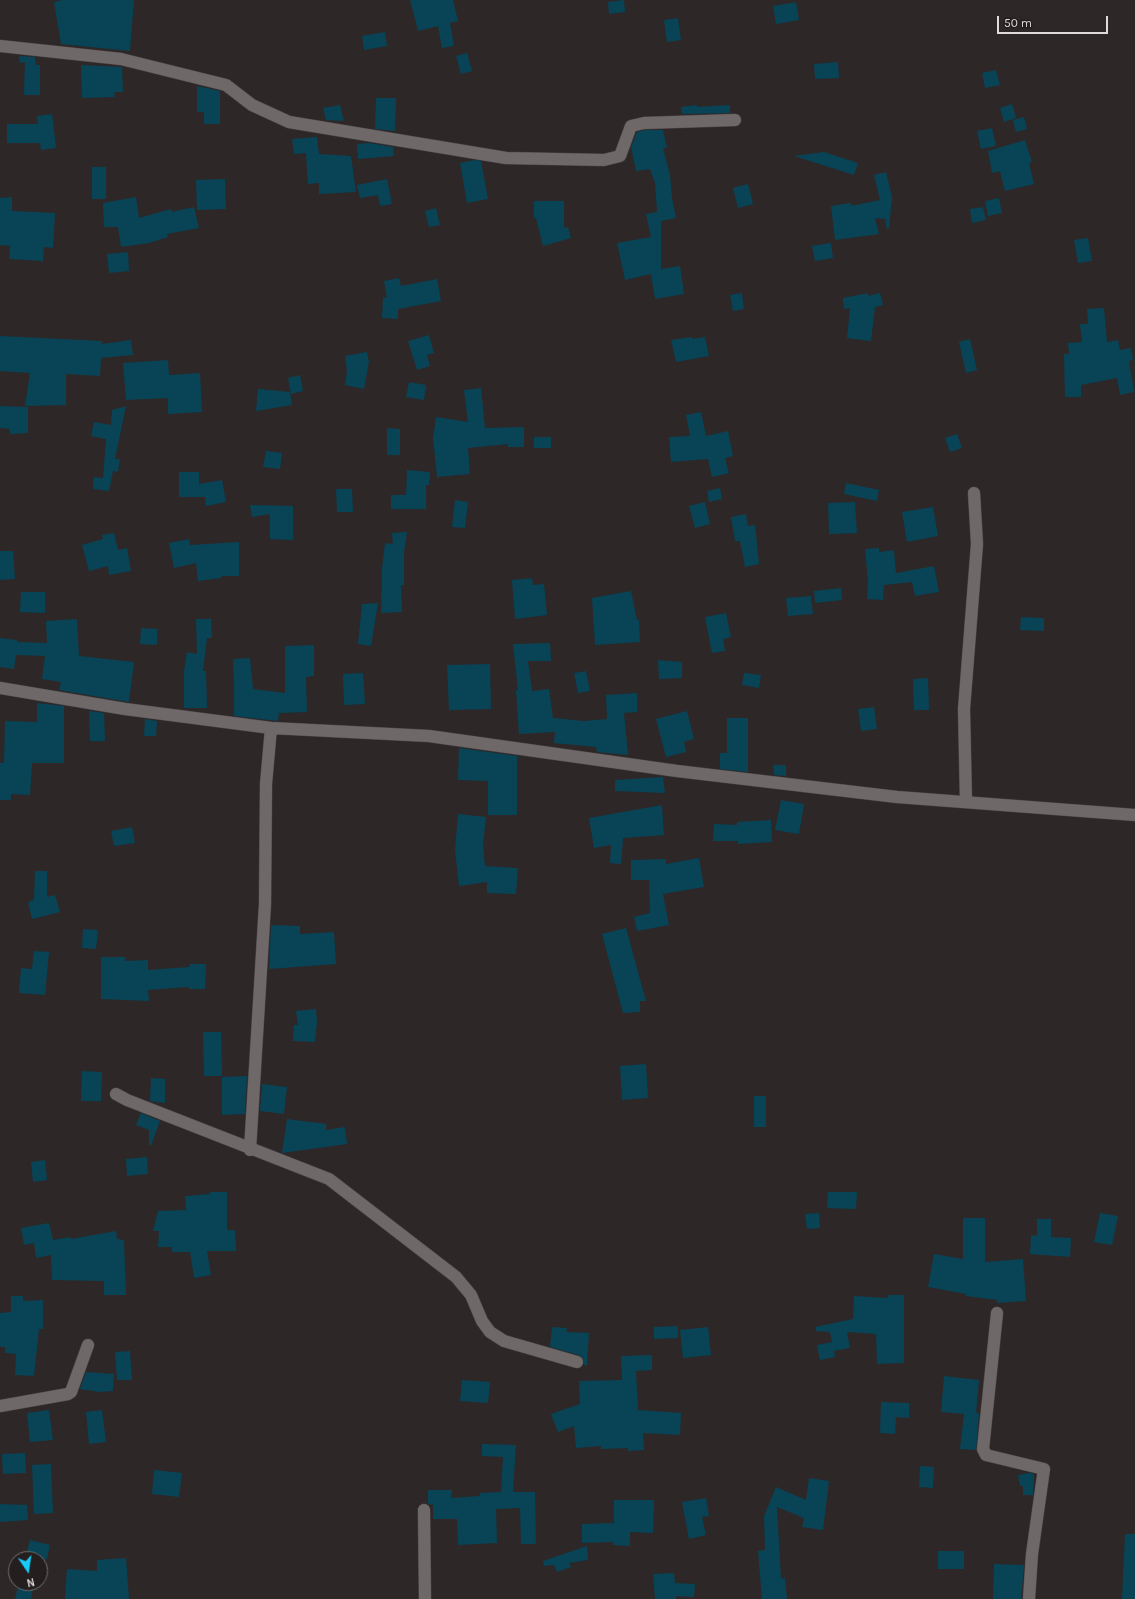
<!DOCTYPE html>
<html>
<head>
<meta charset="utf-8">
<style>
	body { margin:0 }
	#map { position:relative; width:1135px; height:1599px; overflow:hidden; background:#2d2728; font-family:Karla,sans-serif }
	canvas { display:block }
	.north { position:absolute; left:8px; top:1551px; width:40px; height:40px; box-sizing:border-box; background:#241e1e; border:1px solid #6f6a6a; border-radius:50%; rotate:167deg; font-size:11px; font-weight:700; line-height:16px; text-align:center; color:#dfdbdc }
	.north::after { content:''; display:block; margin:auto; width:14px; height:18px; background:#16cafb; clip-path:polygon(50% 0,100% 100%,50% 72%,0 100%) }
	.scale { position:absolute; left:997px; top:16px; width:111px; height:18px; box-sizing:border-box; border:2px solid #dfdbdc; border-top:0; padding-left:5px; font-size:12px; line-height:14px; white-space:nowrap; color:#dfdbdc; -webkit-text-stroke:3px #241e1e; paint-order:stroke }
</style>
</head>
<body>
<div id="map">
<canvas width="1135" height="1599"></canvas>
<div class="north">N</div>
<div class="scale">50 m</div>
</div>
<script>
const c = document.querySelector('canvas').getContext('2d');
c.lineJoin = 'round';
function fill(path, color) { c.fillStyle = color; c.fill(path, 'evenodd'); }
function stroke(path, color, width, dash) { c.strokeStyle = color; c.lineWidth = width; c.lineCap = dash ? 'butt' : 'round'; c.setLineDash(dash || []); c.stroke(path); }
const building = new Path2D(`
	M63,0H134L130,51L61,44L54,2Z
	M410,0H453L458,21L450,23L454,46L442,48L438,26L418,31Z
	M624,0L625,12L609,14L608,2Z
	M796,2L799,20L776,24L773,6Z
	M678,18L681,40L667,42L664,20Z
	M385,32L387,46L364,50L362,36Z
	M467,53L472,71L461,74L456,56Z
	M19,56L35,57L36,65H40V95H24L25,62L20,63Z
	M838,62L839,78L815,79L814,64Z
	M81,65L122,67L123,92H114L115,97L82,98Z
	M996,70L1000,85L985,88L982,73Z
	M197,86L220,91V124H204V112H197Z
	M376,98H396L395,131L375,129Z
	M1012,104L1016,118L1004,122L1000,108Z
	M340,105L344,121L326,120L323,108Z
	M697,105V107L730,105V113L682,114L681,107Z
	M52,114L56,148L41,150L40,143H7V124H38L37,116Z
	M1024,117L1027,129L1016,132L1013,120Z
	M992,128L996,146L981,149L977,131Z
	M645,130H663L667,148H663L670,175L672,198L676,218L661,221V269L680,266L684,294L655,299L651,274L625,280L617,243L651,237L646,214L657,212L655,183L650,169L636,171L631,147L637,132Z
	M317,137L319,154L351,156L356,192L319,194V183L308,184L306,153L294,154L292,139Z
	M1025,140L1032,162L1029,163L1034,184L1005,191L1000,171L992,173L988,151Z
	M369,143L393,147L394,156L358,159L357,144Z
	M824,152L858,163L854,175L794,156Z
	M475,160L481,161L488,199L467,203L460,163Z
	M92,167H106V199H92Z
	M886,172L892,197L889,228L887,229L885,219L875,218L879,234L835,240L831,206L851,203V206L880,200L874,175Z
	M225,179L226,209L197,210L196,180Z
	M387,179L392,204L380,206L378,195L360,198L357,185Z
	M748,184L753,204L738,208L733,188Z
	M12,197V211L55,213L53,248L44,247L43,261L9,259L10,246L0,245V198Z
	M136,197L139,218L171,209L172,212L194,207L199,228L167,234L168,237L149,243L121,247L118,227H104L103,203Z
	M999,198L1002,213L988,216L985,201Z
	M534,201H564V228L568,227L571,238L543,246L536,218H534Z
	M983,207L986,220L972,223L970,209Z
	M436,208L440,225L429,227L425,211Z
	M1088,238L1092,261L1078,263L1074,240Z
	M831,243L833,258L815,261L812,246Z
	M128,252L129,271L109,273L107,254Z
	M399,278L401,286L437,279L441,301L398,309V319L382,318L383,297L387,298L384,281Z
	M742,293L744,309L733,311L730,295Z
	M868,293V296L880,293L883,305L875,307L871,341L847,338L850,308L844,309L843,298Z
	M1104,308L1107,342L1118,340L1120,350L1131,348L1133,360L1129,361L1134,392L1120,395L1117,378L1081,385V397H1065L1064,354H1069L1068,343L1082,342L1080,324H1088L1087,309Z
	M429,335L434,353L427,355L430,366L417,370L408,341Z
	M0,336L102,341V344L131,340L133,355L101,358L100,376L66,374V405L25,406L30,373L0,371Z
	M692,337V339L705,337L709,356L676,362L671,340Z
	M970,339L977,370L966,373L959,342Z
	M367,352L369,362L364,389L345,385L347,371L345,356Z
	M168,360L169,375L200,373L202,412L168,414V398L126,400L123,363Z
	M300,375L303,391L291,394L288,378Z
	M409,382L426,385L424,400L406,397Z
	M481,388L485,428L524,427V447H508V444L468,448L470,474L437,477L433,438L436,417L468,422L464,390Z
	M258,389L290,392L292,405L256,411Z
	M0,406L28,407V433L10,434V429L0,428Z
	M126,406L115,459H120L118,472L113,471L109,491L93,489L94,477L103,478L106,439L91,436L94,422L111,425L112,410Z
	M701,412L706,436L728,431L733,456L725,458L729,473L712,477L708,459L671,462L669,437L690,436L686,415Z
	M387,428L400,429V455H387Z
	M957,434L962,448L950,452L945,438Z
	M534,437H551V448H534Z
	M266,451L282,453L280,469L263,467Z
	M407,470L430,472L429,485H426V509H391V495H406Z
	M179,472H199V484L222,480L226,502L206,506L205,497H179Z
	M846,483L879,490L877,501L844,494Z
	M720,488L722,499L709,502L707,491Z
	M336,489H352L353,512H337Z
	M455,500L468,502L465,528L452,527Z
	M705,502L710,524L695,528L689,506Z
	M855,502L857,533L829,534L828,503Z
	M250,505L293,506V540L270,539V514L252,517Z
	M933,507L938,536L907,542L902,512Z
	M746,514L748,526L755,525L759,564L745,567L740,541H735L731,517Z
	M407,532L404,552V585H401L402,612L381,613L382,568L385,543L393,544L392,533Z
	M114,533L118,550L127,548L131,571L109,575L108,566L89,571L82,545L103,539L102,535Z
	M189,539L190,545L239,542V576H221V578L198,581L196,563L174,568L169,543Z
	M879,548V552L894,550L896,573L934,566L939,592L915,596L912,582L884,585L883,600L867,599L868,581L865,549Z
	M0,551H13L15,579L0,580Z
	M532,578L533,585L544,584L547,615L515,619L512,580Z
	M841,588L842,600L815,603L814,591Z
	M631,591L637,620H639L640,642L595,645L592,598Z
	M21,592H45V613L20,612Z
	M811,596L813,614L788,616L786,598Z
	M378,603L371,646L358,644L362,604Z
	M726,613L731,637L723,639L725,651L712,653L705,617Z
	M1021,617L1044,618V631L1020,630Z
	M77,619L79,656L134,662L129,702L59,690L61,682L42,679L45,656L16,655L14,669L0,667V638L17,640V642L47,643L46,621Z
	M196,619H211L212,638H207L203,671H206L207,708H184V671L187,652L197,654Z
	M141,628L157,629V645L140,644Z
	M550,643L551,661H528L532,691L549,689L553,718L584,721L607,719L606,695L637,693V712L624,713L628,755L597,752L596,747L554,743L555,732L519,734L516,690H518L513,644Z
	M314,645V676L306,677L307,712L279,713L278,721L234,716V682L233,659L250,658L253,689L285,693V646Z
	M658,660L682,662V678L659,679Z
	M490,664L491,709L449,710L447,665Z
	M586,671L590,691L578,693L574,673Z
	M363,673L365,704L344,705L343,674Z
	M744,673L761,675L759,688L742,685Z
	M928,678L929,710H914L913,679Z
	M37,703L64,706V763H32L30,795L11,794V800H0V763H4L5,721L37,722Z
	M874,707L877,729L861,731L858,709Z
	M89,711L104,713L105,741H90Z
	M687,711L694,739L684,742L686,752L666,757L656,719Z
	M727,718H748V772L720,769V753H727Z
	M145,719L157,721L156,736H144Z
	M459,748L517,756V815H488V781L458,780Z
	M773,765H786V776L774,775Z
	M663,777L665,793L615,791V780Z
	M781,800L804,804L799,834L775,830Z
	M662,805L664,835L623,838L621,864L610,863L611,845L594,848L589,818Z
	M458,814L486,817L483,845L485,866L518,868L516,894L487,893V882L459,886L455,850Z
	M771,820L772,842L738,844V841H713L714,824L737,825V822Z
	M132,827L135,843L114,846L111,831Z
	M699,858L704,887L663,894L669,925L637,931L634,917L650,913L649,880H631V860L666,859V864Z
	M35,871H47V897L55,895L60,912L32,919L28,902L34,900Z
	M271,925L300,926V934L334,932L336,964L269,969Z
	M626,928L646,1001H640V1012L623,1013L602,934Z
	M83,929L98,930L96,949L82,948Z
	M34,951L49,952L45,995L19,993L21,968L32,969Z
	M101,957H125V961L148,960V970L189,967L190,964H206L205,989H189V987L148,990L149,1001L101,999Z
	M316,1009L317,1022L315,1042L293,1041L294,1025H298L296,1011Z
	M203,1032H221L222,1076H204Z
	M646,1064L648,1098L622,1100L620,1066Z
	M82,1071L102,1072L101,1101H81Z
	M247,1076L245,1114L222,1115V1077Z
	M151,1078L165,1079V1103L150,1101Z
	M262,1084L287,1087L284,1114L260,1111Z
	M754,1096H766V1127H754Z
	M141,1113L160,1121L151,1145H149V1130L136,1125Z
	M287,1119L326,1124V1130L345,1127L347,1144L282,1153Z
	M147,1157L148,1174L127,1176L126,1159Z
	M45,1160L47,1180L33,1182L31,1162Z
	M210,1192H227V1230H235L236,1251H207L211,1275L194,1278L190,1252H172V1247H158L159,1231H153L158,1211L186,1210L185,1196L210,1194Z
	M828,1192H857L856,1209L827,1208Z
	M819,1213L820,1228L807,1229L805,1214Z
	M1100,1213L1118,1216L1112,1245L1094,1242Z
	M963,1218H985V1262L1023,1259L1026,1301L997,1303V1300L966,1296V1294L928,1287L934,1254L963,1259Z
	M1037,1219H1051V1237L1071,1238L1070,1257L1030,1254L1031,1235L1037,1236Z
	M49,1223L53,1240L70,1237L71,1239L116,1231L117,1239L124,1240L126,1295H104V1281L52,1280L51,1255L36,1258L34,1243L24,1245L21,1228Z
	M888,1295H904V1363L877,1364L876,1334L847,1332L850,1348L834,1351L835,1357L820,1360L817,1345L832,1342L830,1332L816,1331L815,1327L853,1319L854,1296L888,1298Z
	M11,1296H23V1301L43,1300V1329H39L34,1376L15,1375L16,1354L5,1353V1347H0V1313L11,1312Z
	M678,1326V1338L654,1339V1327Z
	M552,1327L567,1328L566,1332L589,1333L587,1365H584V1360L579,1355L550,1347Z
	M708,1327L711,1355L683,1358L680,1330Z
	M130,1351L132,1380H117L115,1352Z
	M652,1355V1370L636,1371L638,1410L681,1413L680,1435L643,1433L644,1450L628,1451V1448L601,1449V1446L576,1448L574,1426L558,1432L551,1414L580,1404L579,1381L622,1380L621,1356Z
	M86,1372L114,1374L113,1391L100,1392L80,1389Z
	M944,1376L979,1380L976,1413H979L976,1450L960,1449L964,1414L941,1412Z
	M462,1380L490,1382L488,1403L460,1401Z
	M881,1402L909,1403V1418L896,1417L895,1434L880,1433Z
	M49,1410L53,1440L30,1442L27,1413Z
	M102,1410L106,1442L89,1444L86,1412Z
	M482,1444L516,1445L513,1492H535L536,1544H521L520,1508L496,1509L497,1543L458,1545L457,1519H433V1505L428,1504V1490H452L451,1498L480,1496V1493L501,1492L503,1457L482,1456Z
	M25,1453L26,1473L3,1474L2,1454Z
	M51,1464L53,1513L34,1514L32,1465Z
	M920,1466L934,1467L933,1488L919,1487Z
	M154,1470L182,1473L179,1497L152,1494Z
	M1029,1473L1034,1474L1033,1495H1023V1486H1020L1018,1475Z
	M809,1478L829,1481L823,1530L802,1527L804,1518L777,1507L781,1579L785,1578L787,1599H762L758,1551L765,1550L764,1516L776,1487L806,1500Z
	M706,1498L709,1516L702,1517L706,1535L689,1539L682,1502Z
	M614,1500H654L653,1533L630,1532V1546L613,1545V1542L582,1543V1524L614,1523Z
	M0,1504L27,1505L28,1520L0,1522Z
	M1125,1534H1135V1599H1122Z
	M30,1540L50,1545L47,1559H25Z
	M587,1546L588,1560L569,1563L571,1567L557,1572L554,1565L544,1566L543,1561Z
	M938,1551H964V1569H938Z
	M126,1558L129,1599H65L67,1569L97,1571V1560Z
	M994,1564L1024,1565L1021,1599H993Z
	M674,1573L675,1583L695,1584L694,1597L676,1596V1599H655L653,1574Z
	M19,1583H34L31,1599H15Z`);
const street = new Path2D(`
	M0,46L121,59L226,85L252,105L289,122L506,158L604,160L620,156L631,126L644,123L735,120
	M0,688L125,709L271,728L429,736L677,771L897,797L1135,815
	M966,802L964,709L977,544L974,493
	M116,1094L127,1100L329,1179L456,1277L471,1295L482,1321L490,1332L504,1341L577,1362
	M250,1150L265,904L266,784L271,728
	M997,1313L983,1449L986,1455L1044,1469L1032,1554L1029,1599
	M0,1406L68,1394L71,1392L88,1345
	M424,1510L425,1599`);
fill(building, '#084456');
stroke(street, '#4a4546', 13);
stroke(street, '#6f6869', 12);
</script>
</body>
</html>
